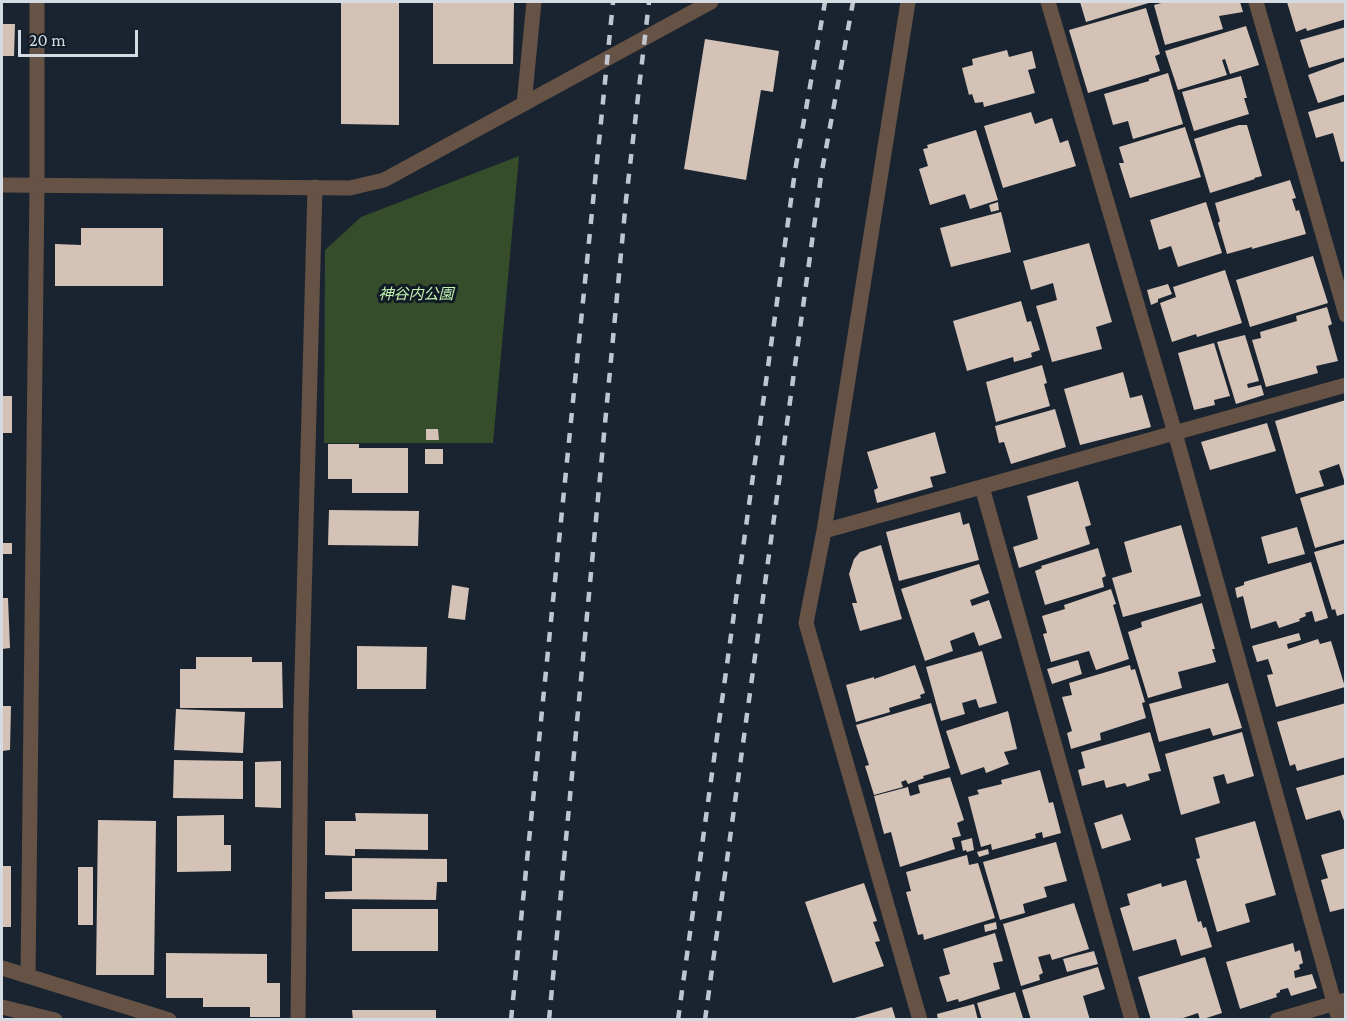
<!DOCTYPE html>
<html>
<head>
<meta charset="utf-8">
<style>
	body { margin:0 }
	#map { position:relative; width:1347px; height:1021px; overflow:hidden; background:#1a2430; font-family:"Crimson Pro",serif }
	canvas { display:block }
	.frame { position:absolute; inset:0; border:3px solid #d4dbe3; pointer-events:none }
	.scale { position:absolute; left:18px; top:30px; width:120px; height:27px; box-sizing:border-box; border:3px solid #d4dbe3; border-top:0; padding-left:8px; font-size:18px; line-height:21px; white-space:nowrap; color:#d4dbe3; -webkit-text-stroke:4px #111b26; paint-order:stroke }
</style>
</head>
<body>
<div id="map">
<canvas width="1347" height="1021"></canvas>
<div class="frame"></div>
<div class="scale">20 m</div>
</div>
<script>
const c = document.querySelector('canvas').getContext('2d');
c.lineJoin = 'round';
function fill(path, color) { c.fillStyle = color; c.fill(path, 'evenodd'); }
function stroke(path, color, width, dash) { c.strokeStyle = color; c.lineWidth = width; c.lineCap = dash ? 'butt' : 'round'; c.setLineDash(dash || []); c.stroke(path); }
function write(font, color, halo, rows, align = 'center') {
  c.font = font + ' "Crimson Pro","Noto Sans JP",serif'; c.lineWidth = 6; c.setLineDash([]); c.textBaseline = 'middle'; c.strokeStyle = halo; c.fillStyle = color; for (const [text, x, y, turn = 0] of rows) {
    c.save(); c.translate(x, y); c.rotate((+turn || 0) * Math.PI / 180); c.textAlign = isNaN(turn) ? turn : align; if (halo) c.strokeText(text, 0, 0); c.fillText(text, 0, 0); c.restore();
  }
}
const green = new Path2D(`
	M519,156L493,443H324L325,250L361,217Z`);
const building = new Path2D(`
	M341,2H399V125L341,124Z
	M433,2H514L513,64H433Z
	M1080,2H1152L1086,22Z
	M1165,2H1240L1243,12L1219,16L1223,29L1165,45L1154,5Z
	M1287,2H1346V19L1307,31L1306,28L1296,32Z
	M1146,8L1160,54L1155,56L1160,71L1088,93L1069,30Z
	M2,24H15L14,56H2Z
	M1246,26L1259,65L1230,74L1225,59L1222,60L1227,75L1178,90L1165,51Z
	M1346,27V57L1309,68L1300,40Z
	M705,39L779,51L773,92L761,90L746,180L684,169Z
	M1007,50L1009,57L1032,51L1036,68L1028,70L1035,93L984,107L983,102L975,103L972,94L969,95L962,68L973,65L972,59Z
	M1346,61V94L1318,103L1308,75Z
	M1168,73L1183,124L1133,139L1128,121L1113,125L1104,94L1149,81V79Z
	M1241,76L1247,98H1244L1249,114L1194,131L1182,92Z
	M1346,101V161L1341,162L1333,133L1316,138L1308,112Z
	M1031,112L1035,124L1052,118L1060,143L1068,140L1076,166L1003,188L984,126Z
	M1239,125H1247L1262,176L1254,178L1255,179L1210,193L1194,139Z
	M1185,127L1201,177L1130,198L1119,163H1124L1119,147Z
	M976,130L998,200L970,209L965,194L930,205L919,169L928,166L923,149L928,148L927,145Z
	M1290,180L1296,198L1292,199L1296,211L1299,210L1306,234L1252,249V247L1227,254L1218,223L1220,221L1215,203Z
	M998,202L999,210L991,212L989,205Z
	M1206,202L1222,253L1178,267L1171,246L1159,250L1150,220Z
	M1001,212L1011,252L951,267L940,228Z
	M81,228H163V286H55V244L81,245Z
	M1089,243L1112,322L1096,327L1102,349L1052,362L1036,306L1057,300L1053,283L1031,290L1023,261Z
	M1313,256L1328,303L1250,327L1236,280Z
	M1225,270L1242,323L1197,337L1196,334L1172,342L1160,303L1176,297L1173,287Z
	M1168,284L1172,294L1158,299V302L1151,305L1147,290Z
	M1021,301L1027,322L1031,321L1040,350L1031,353L1032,357L1014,362L1013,357L967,371L953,321Z
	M1327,307L1332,324L1328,326L1338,361L1316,366L1318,373L1266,387L1252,340L1261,338L1260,332L1297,321L1296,316Z
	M1245,335L1259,381L1247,384L1248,388L1261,385L1264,395L1236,404L1217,342Z
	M1214,343L1230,396L1214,400L1215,405L1194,410L1178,353Z
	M1042,365L1047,383L1044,384L1050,406L996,422L986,382Z
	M1123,372L1130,398L1142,395L1151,427L1080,445L1064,389Z
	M2,396H12V433H2Z
	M1346,400V480H1344L1339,464L1319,471L1324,486L1296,494L1275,421Z
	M1055,409L1066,447L1011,464L1004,442L999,443L995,426Z
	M1267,423L1276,451L1210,470L1201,442Z
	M426,429H438L439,440H426Z
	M935,432L946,473L930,477L933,487L877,503L874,490L878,488L867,452Z
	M328,444H359V448H408V493H352V479H328Z
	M425,449H443V464H425Z
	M1078,481L1091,525L1085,527L1090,544L1019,568L1013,547L1038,539L1027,496Z
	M1346,484V539L1315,548L1300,498Z
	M329,510L419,511L418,546L328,545Z
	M960,512L963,525L969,523L979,560L899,581L886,532Z
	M1181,525L1201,596L1123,617L1112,578L1132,572L1124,542Z
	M1297,527L1305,554L1268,564L1261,537Z
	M2,543H12V554H2Z
	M1346,543V613L1337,616L1335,609L1332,610L1314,552Z
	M881,545L902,619L860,631L852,603H857L849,574L854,559L860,552Z
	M1098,548L1106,576L1102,578L1104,587L1045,605L1035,571L1042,568L1041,566Z
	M1311,562L1328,618L1315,622L1312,611L1305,613L1306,616L1299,619L1300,621L1279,628L1276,621L1251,629L1243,596L1237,598L1235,588L1244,585V582Z
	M979,564L989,593L970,600L972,606L989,600L1002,638L979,646L974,632L950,641L953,651L925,661L901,589Z
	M452,585L469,588L465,620L448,618Z
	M1111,589L1116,604L1113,605L1129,659L1096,670L1089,651L1051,662L1043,634L1047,633L1042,616L1065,609L1064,605Z
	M2,598H8L10,648L2,649Z
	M1202,603L1215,649H1212L1216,662L1178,672L1182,688L1148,698L1128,632L1142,627L1141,622Z
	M1299,633L1301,640L1287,644L1288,649L1318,639L1320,644L1331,641L1345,687L1276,707L1267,675L1273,674L1268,659L1257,662L1252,646Z
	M357,646L427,647L426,689H357Z
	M982,651L997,703L979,708L976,699L962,703L965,714L941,721L926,667Z
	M196,657H252V662H282L283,708H180V669H196Z
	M1078,660L1082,674L1052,684L1047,669Z
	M915,665L925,693L920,695L921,698L889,708L890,712L856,722L846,685L874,677V679Z
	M1130,665L1131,670L1135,669L1145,702L1142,703L1146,718L1100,733L1101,740L1071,749L1067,733L1072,731L1062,697L1072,695L1069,683Z
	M1228,683L1242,728L1213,736L1210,728L1159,742L1149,704Z
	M931,703L950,768L923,776L924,778L908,784L906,780L901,782L903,787L874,795L865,766L869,765L856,725Z
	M1346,703V757L1297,771L1295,764L1290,766L1277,722Z
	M2,706H11L10,750L2,751Z
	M176,709L245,712L243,753L174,750Z
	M1008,711L1017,749L1004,752L1009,764L986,773L984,767L961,775L946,731Z
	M1150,732L1161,771L1148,774L1150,780L1127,787L1125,783L1106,788L1104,780L1082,786L1078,770L1085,768L1081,752Z
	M1242,732L1254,776L1227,784L1224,774L1213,777L1220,803L1181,815L1165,754Z
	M174,760L243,761V799L173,798Z
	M281,761V808L255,807V762Z
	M1040,770L1049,803L1053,802L1061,833L1043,838L1042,832L1035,834L1036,838L992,850L991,844L981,847L968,797L979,794L977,790L1002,784L1001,780Z
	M1346,774V826L1340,810L1306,820L1296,788Z
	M950,777L964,820L957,823L961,836L952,838L955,849L900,867L891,832L884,834L874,796L908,787L910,796L920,793L918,785Z
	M355,813L428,814V850L355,849V856L325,855V821H356Z
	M1122,814L1131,840L1102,849L1094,823Z
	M224,815V845H231V871L177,872V816Z
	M98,820L156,821L154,975H96Z
	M1255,821L1276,895L1245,904L1250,922L1217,932L1196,859L1200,858L1195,838Z
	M972,838L974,850L967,852L966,850L963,851L961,841Z
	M1056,842L1067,881L1044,887L1047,897L1023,904L1025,913L1000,920L983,862Z
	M1346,848V908L1330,912L1321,880L1328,878L1321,855Z
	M988,849L989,854L979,857L977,852Z
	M967,855L969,865L978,863L995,918L924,940L923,934L918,935L906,892L911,891L906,872Z
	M352,858L447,859V882H437L436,900L325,899V892L352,891Z
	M2,866H11V927H2Z
	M78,867H93V925H78Z
	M1186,880L1198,922L1201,921L1203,928L1206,927L1212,947L1181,956L1176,939L1133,951L1120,908L1130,905L1127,894L1161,883L1162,887Z
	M864,883L877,921L873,922L880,941L875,942L884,966L833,983L805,902Z
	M1074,903L1089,949L1052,960L1050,954L1038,957L1043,973L1039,975L1040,980L1021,986L1003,924Z
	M352,909H438V951H352Z
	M996,922L997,929L985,932L984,925Z
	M995,933L1003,961L993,963L1000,989L959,1002L958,999L947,1002L939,977L950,974L943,949Z
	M1293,943L1295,952L1300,950L1303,963L1299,965L1300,969L1294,971L1295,978L1312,974L1317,988L1291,996L1288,988L1280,990V992L1276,994L1277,997L1240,1009L1226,962Z
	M1094,951L1098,964L1067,972L1063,959Z
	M166,953L267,954V983H280V1017H250V1007H203V998H166Z
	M1205,957L1222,1013L1200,1020L1198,1013L1177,1020H1151L1138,977Z
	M1098,967L1105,989L1083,996L1090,1020H1031L1022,990Z
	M1015,992L1023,1018L982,1020L977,1003Z
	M974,1004L978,1020H938L937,1014Z
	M892,1007L896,1020H851V1019Z
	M352,1010H436V1020H353Z`);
const minor = new Path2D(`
	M1048,2L1175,433L1339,1020
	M1256,2L1346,315
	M524,104L534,2
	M982,487L1132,1020
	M824,531L908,2
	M2,968L169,1020
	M28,976L37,185V2
	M2,1007L55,1020
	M298,1020L301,712L315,187
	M920,1020L806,623L824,531L1346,385
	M1277,1020L1346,1000`);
const tertiary = new Path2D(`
	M2,185L350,188L384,180L711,2`);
const rail = new Path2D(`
	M511,1020L613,2
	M549,1020L626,200L649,2
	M678,1020L795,171L825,2
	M705,1020L821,176L853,2`);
const parkNames = [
	["神谷内公園",416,294]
];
fill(green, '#354d2b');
fill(building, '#d4c2b6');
stroke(minor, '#665345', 15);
stroke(tertiary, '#665345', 15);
stroke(rail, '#bfc6cf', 4.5, [10, 10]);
write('italic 15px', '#c3f4b0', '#111b26', parkNames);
</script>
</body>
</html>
